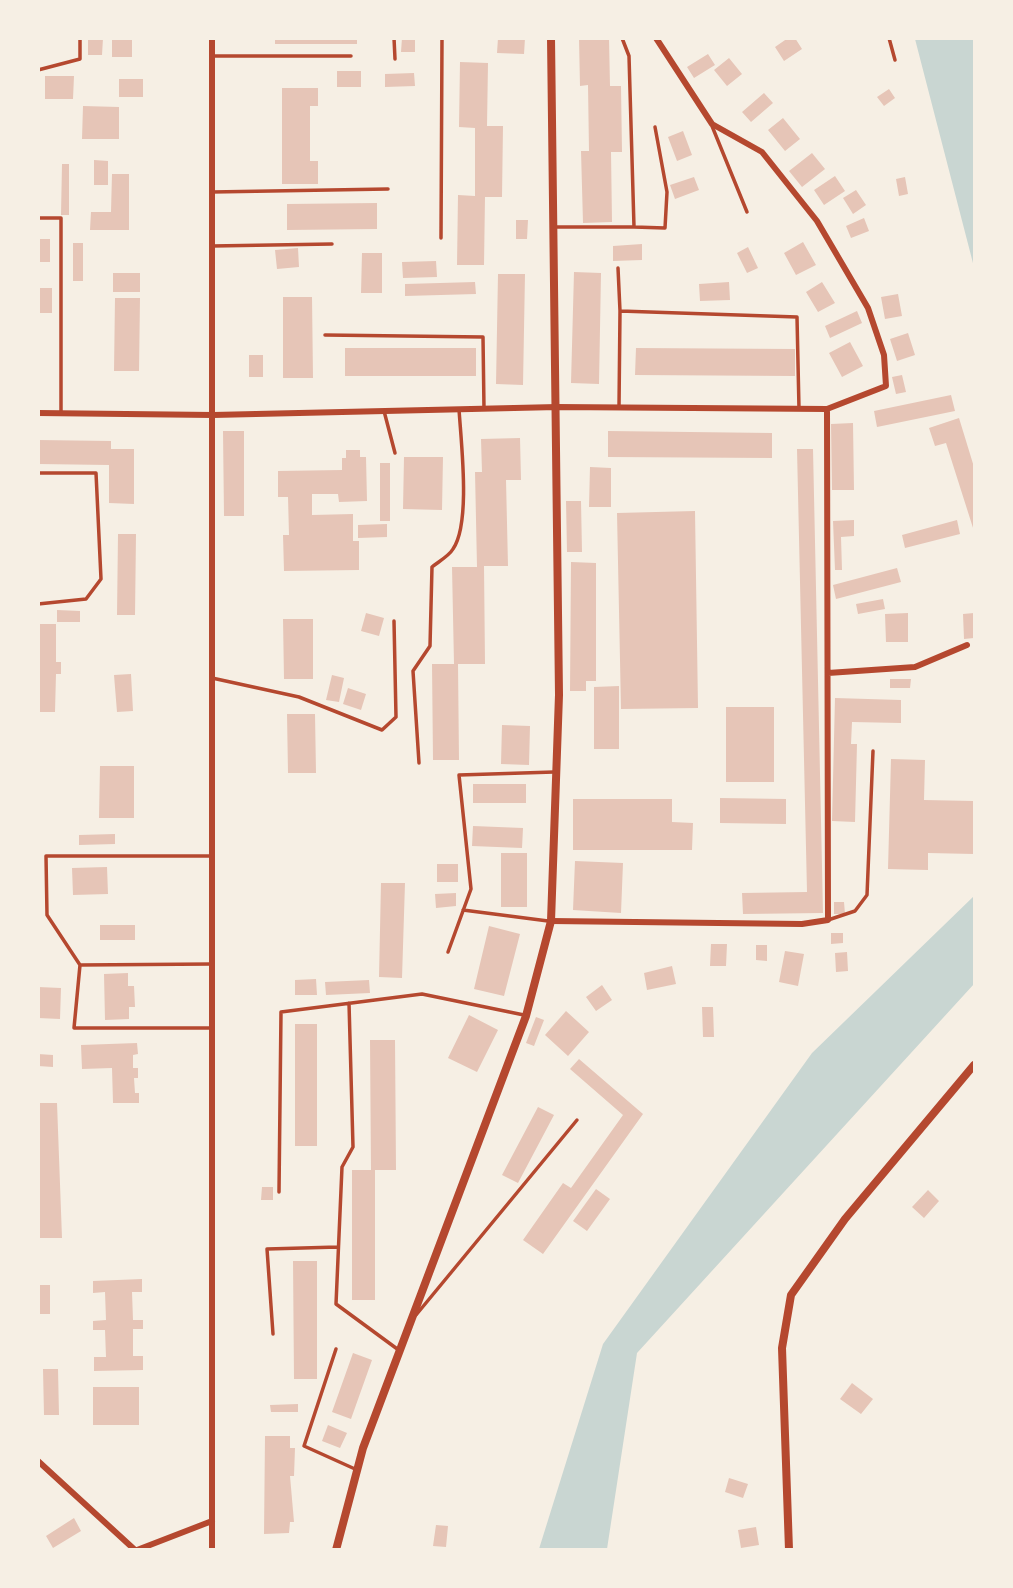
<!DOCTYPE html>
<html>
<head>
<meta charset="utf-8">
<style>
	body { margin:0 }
	#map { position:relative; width:1013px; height:1588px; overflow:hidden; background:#f6efe4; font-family:"Fira Sans Condensed",sans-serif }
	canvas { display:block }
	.frame { position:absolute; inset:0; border:40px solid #f6efe4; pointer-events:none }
</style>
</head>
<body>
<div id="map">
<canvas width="1013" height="1588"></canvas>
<div class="frame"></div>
</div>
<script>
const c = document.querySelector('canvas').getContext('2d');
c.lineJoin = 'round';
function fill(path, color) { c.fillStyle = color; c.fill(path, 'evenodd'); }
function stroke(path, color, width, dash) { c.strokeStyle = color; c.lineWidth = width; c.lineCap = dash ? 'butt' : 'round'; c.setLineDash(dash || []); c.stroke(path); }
const water = new Path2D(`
	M915,39H974V267Z
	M974,896V984L637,1353L607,1549H539L603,1344L812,1053Z`);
const building = new Path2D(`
	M88,38H103L102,55H88Z
	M112,38H132V57H112Z
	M275,38H357V44H275Z
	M402,38H415V52H401Z
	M498,38H525L524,54L497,53Z
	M579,38H609L610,86H621L622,152H611L612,222L583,223L581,151H589L588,85L580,86Z
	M788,38H795L802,49L784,61L775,47Z
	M708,54L715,65L694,78L687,67Z
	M729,58L742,74L727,86L714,70Z
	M460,62L488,63L487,126H503L502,197H485L484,265H457L458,195L475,196V128L459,127Z
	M337,71H361V87H337Z
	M414,73L415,86L385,87V74Z
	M45,76H74L73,99H45Z
	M119,79H143V97H119Z
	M282,88H318V106H310V161H318V184H282Z
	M889,89L895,98L884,106L877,97Z
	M764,93L773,103L751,122L742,112Z
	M83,106L119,107V139H82Z
	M783,118L800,139L785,151L768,130Z
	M683,131L692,155L677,161L668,137Z
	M812,153L825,169L802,187L789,171Z
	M94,160L108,161V185H94Z
	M62,164H69V215H61Z
	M112,174H129V230H90L91,212H111Z
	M835,176L845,191L824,205L814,190Z
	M694,177L699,190L675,199L670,185Z
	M905,177L908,194L899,196L896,179Z
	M856,190L866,205L853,214L843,198Z
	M377,203V229L287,230V204Z
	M864,218L869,231L851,238L846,226Z
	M516,220H528L527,239H516Z
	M38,239H50V262H38Z
	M803,242L816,265L796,275L784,253Z
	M73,243H83V281H73Z
	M642,244V260L613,261V246Z
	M748,247L758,268L747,273L737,253Z
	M298,248L299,267L277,269L275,250Z
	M362,253H382V293H361Z
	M436,261L437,277L403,278L402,262Z
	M574,272L601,273L599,384L571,383Z
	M113,273H140V292H113Z
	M498,274H525L523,385L496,384Z
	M475,282L476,294L405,296V284Z
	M729,282L730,300L700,301L699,284Z
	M822,282L835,303L818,312L806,292Z
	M38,288H52V313H38Z
	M898,294L902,316L885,319L881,297Z
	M283,297H312L313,378H283Z
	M115,298H140L139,371H114Z
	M857,311L862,323L830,338L825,326Z
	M908,333L915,355L897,361L890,339Z
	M850,342L863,366L842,377L829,353Z
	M345,348H476V376H345Z
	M636,348L795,349V376L635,375Z
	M249,355H263V377H249Z
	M902,375L906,392L896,394L892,377Z
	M951,395L955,411L877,427L874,411Z
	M959,418L974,467V531L946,443L935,446L929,428Z
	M853,423L854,490H832L831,424Z
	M223,431H244V516H224Z
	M608,431L772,433V458L608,457Z
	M520,438L521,480H506L508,566H484L485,664H458L459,760H433L432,664H454L452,567H477L475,472H482L481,439Z
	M38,440L111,441V449H134V504L109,503V465L38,464Z
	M797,449H813L823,913L743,914L742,893L807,892Z
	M346,450H360V457H366L367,501L339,502L338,494H312V515L353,514V541H359V570L284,571L283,535H289L288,497H278V471L342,470V458H346Z
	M404,457H443L442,510L403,509Z
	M380,463H390V521H380Z
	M590,467L611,468V507H589Z
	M566,501H581L582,552H567Z
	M695,511L698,708L621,709L617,513Z
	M854,520V536L841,537L842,570H835L833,521Z
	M957,520L960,534L905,548L902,535Z
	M387,524V537L358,538V525Z
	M118,534H136L135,615H117Z
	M571,562L596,563V681H586V691H570Z
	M897,568L901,582L836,599L833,585Z
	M883,599L885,609L858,614L856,604Z
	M57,610L80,611V622H57Z
	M366,613L384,618L379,636L361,631Z
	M908,613V642H886L885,614Z
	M974,613V638L964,639L963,614Z
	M283,619H313V679H284Z
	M38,624H56V662H61V674H56L55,712H38Z
	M131,674L133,711L117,712L114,675Z
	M332,675L344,678L339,702L326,700Z
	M890,679H911L910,688H890Z
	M619,686V749H594V687Z
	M348,688L366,694L361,710L343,704Z
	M835,698L901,700V723L852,722L851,744H857L855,822L832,821Z
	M726,707H774V782H726Z
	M287,714H315L316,773H288Z
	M502,725L530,726L529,765L501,764Z
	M891,759L925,760L924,800L974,801V854L928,853V870L888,869Z
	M100,766H134V818H99Z
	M473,784H526V803H473Z
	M720,798L786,799V824L720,823Z
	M573,799H672V822L693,823L692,850H573Z
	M473,826L523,828L522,848L472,846Z
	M115,834V844L79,845V835Z
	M501,853H527V907H501Z
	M575,861L623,863L621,913L573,910Z
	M437,864H458V882H437Z
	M107,867L108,894L73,895L72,868Z
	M381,883H405L402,978L379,977Z
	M456,893V906L436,908L435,894Z
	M834,902H844L845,914H834Z
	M100,925H135V940H100Z
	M489,926L520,934L504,996L474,989Z
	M831,933H843V943L831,944Z
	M711,944H727L726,966H710Z
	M756,945H767V961L756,960Z
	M785,951L804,954L798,986L779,982Z
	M847,952L848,971L836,972L835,953Z
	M672,966L676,984L647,990L644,973Z
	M128,973V986H134L135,1007H129V1019L105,1020L104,974Z
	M316,979L317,995H295V980Z
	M369,980L370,993L326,995L325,982Z
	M602,985L612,1000L596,1011L586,997Z
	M38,987L61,988L60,1019L38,1018Z
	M702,1007H713L714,1037H703Z
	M566,1011L589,1032L568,1056L545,1035Z
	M469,1015L498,1030L477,1072L448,1058Z
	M536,1017L544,1020L534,1046L526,1043Z
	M295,1024H317V1146H295Z
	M370,1040H395L396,1170H375V1300H352V1170H371Z
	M137,1043L138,1054L133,1055V1068H138V1078H134L135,1093H139V1103H113L112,1068L82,1069L81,1045Z
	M38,1054L53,1055V1067L38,1066Z
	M579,1059L643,1114L543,1254L523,1240L563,1183L571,1188L623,1115L570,1069Z
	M38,1103H57L62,1238H38Z
	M538,1107L554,1115L518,1183L502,1175Z
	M262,1187H273V1200H261Z
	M596,1189L610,1199L587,1231L573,1221Z
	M928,1190L939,1201L924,1218L912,1207Z
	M293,1261H317V1379H294Z
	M142,1279V1292H132L133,1320H143V1329H133V1356H143V1370L94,1371V1357H106L105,1330H93V1321L106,1320L105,1292L93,1293V1281Z
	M38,1285H50V1314H38Z
	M353,1353L372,1360L351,1419L332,1412Z
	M43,1369H58L59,1415H44Z
	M852,1383L873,1399L861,1414L840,1399Z
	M93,1387H139V1425H93Z
	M298,1404V1412H271L270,1405Z
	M328,1425L347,1433L340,1448L322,1441Z
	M265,1436H290V1448H295L294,1476H290L294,1522H290L289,1533L264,1534Z
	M729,1478L748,1484L743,1498L725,1492Z
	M74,1518L81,1531L53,1548L46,1536Z
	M436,1525L448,1526L446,1547L433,1546Z
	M756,1527L759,1545L741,1548L738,1530Z`);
const service = new Path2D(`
	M394,38L395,59
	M889,38L895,60
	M212,56H351
	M38,70L80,59V38
	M712,126L747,212
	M212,192L388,189
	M38,218H61V413
	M554,227H634L629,56L622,38
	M634,227L665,228L667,192L655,127
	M441,238L442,38
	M212,246L332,244
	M618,268L620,311
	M325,335L483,337L484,409
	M619,407L620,311L797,317L799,409
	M384,411L395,453
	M38,473H96L101,579L86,599L38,604
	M212,678L299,697L382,730L396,717L394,621
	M419,763L413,671L430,646L432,567C438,562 449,556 453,549C471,523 461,442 459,409
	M463,910L548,921
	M828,920L855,911L867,895L873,751
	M448,952L471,889L459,775L554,772
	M212,964L80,965L74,1028H212
	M80,965L47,915L46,856H211
	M349,1003L353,1147L342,1167L336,1304L400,1351
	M279,1192L281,1012L422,994L524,1015
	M416,1315L577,1120
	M273,1334L267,1249L338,1247
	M336,1349L304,1446L355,1469`);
const minor = new Path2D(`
	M38,413L213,415L557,407L827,409L886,386L884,355L868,308L817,221L762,152L712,124L656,38
	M828,673L915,667L967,645
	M551,921L802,924L828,920L827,409
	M38,1461L135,1550
	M137,1550L212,1521
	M212,1550V38`);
const tertiary = new Path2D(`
	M336,1550L363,1448L526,1016L551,921L559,695L551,38
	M789,1550L782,1348L791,1295L845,1219L974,1065`);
fill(water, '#c9d6d2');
fill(building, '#e6c5b7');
stroke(service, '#b5482f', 3.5);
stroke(minor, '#b5482f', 6);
stroke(tertiary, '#b5482f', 8);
</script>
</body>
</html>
